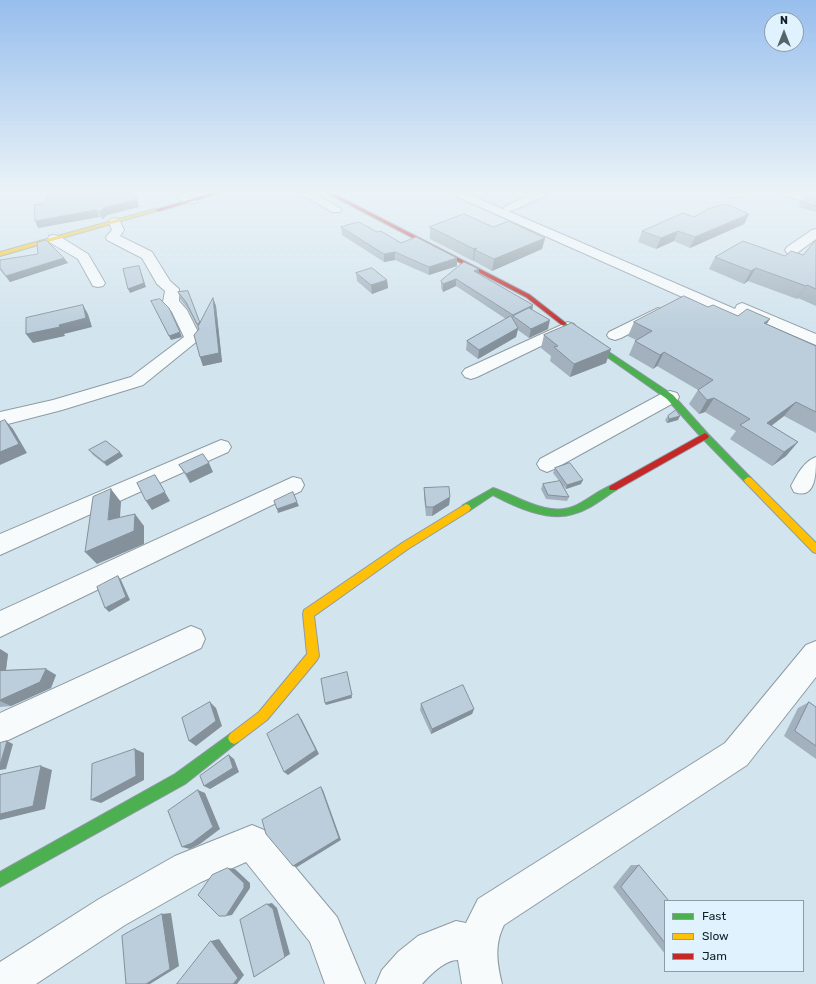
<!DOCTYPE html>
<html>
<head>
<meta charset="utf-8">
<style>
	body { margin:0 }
	#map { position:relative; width:816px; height:984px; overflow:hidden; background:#d2e4ee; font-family:Rubik,sans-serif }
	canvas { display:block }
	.legend { position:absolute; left:664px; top:900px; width:140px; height:72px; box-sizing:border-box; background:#dff2fd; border:1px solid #8d9da7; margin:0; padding:5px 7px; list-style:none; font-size:12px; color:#121e25 }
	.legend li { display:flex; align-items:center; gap:8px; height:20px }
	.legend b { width:20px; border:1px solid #8d9da7 }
	.north { position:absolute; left:764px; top:12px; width:40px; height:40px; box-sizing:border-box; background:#dff2fd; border:1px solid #8d9da7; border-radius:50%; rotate:0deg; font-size:11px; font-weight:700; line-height:16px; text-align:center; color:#121e25 }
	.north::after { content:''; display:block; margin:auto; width:14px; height:18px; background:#55636b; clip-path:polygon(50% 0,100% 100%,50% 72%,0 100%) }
</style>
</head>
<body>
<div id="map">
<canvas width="816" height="984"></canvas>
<ul class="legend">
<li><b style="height:5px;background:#4caf50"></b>Fast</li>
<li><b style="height:5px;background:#ffc107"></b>Slow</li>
<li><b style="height:5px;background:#c62828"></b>Jam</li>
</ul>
<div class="north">N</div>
</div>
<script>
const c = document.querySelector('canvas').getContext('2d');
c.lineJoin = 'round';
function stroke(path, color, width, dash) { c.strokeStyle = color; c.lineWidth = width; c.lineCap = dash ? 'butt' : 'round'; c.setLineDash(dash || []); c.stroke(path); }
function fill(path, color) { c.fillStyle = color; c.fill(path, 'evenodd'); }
const street = new Path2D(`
	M173,193H186L197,201L195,203C187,205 178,199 173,193Z
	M299,193H313L340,208L342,210L340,212H332Z
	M451,193H466L505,210L504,208L506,206L534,193H548L547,195L514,210L508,211L735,309L737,305L742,303L747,305L816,334V345L747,316L746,320L740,322L734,320L453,195Z
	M729,193H748L746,195L733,198L729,197L727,195Z
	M780,193H797L816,198V205L782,195Z
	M115,218L119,219L124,230L120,236L152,252L170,281L179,289V301L187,310L201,338L143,385L62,410L0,426V412L53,400L131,377L184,337L172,312L163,302L165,291L157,284L142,258L107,240L106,237L112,230L109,222L111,219Z
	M816,229V239L797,253H787L785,250L787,247L812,230Z
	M54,235L59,236L88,254L105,283L103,286L98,287L93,286L78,259L49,242L48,239L49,236Z
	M658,308L663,310L666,313L663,316L621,338L615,340L609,338L607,335L609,332Z
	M568,322L574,324L576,327L574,330L477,377L471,379L465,377L462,373L465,369Z
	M670,391L677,393L679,397L677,401L554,469L547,472L540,469L537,464L540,459L663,393Z
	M221,440L228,442L231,447L228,452L0,555V534Z
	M816,457C816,474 816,500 794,492L791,486C797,475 804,461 816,457Z
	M293,477L301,479L304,485L301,491L0,637V611Z
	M191,626L201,630L205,639L201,648L0,744V713Z
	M816,641V677L747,765L504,925C494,945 497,963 502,984H462L458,960C445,960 431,974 422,984H376L382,970L398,952L418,936L456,921L466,923L478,899L725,743L806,645Z
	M252,825L264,830L337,917L365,984H325L310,942L246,862L201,882L125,925L36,984H0V962L99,899L175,856Z`);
const fast = new Path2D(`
	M564,322L673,395L708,434L751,478L752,480L751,482H745L702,438L667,399L562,325L561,324Z
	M613,485L616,486L617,488L616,490C602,499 589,510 573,514C548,522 516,507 493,495L469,511H463L461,508L463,505L493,488C518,496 548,518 575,506C588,500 600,489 613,485Z
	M234,732L238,734L240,738L238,742L185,784L0,887V872L175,774L230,734Z`);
const slow = new Path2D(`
	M155,209L159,210L0,256V252Z
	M748,477L751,478L816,543V553L813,552L745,482L744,480Z
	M466,504L469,505L471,508L469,511L408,549L314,616L319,656L317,660L267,720L238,742L234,744L230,742L228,738L230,734L259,712L307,654L303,614L304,610L402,543Z`);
const jam = new Path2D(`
	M213,193H220L159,211L155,210Z
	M327,193H332L530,295L567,324L562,325L526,297Z
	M705,433L709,436L708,438L616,490H610L609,488L610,486Z`);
const wall = new Path2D(`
	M114,193H135L139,207L107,215L103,219L99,217L38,228L97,195Z
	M816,200V212L798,207L801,201Z
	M749,214L744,224L690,248L674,241L656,249L638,242L642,231L694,217Z
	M341,227L377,232L457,266L429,275L395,260L384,262L342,235Z
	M430,227H493L545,238L542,249L492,271L474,261V260L473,261L430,239Z
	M816,240V306L798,298L797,299L748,281L744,284L709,269L715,257L785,256L803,255Z
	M64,258L68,263L10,282L0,270V260Z
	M479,269L478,274L532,310L548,329L529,338L518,330L516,337L478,359L466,350L467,341L506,319L456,286L443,292L441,288V281Z
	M356,273L387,280L388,288L372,294L357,281Z
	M188,291L200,323L213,298L216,306L222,362L203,366L200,357L199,330L188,309L180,299L178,292Z
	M708,307L767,324L816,346V433L784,416L771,426L798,442L786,456L772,466L730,439L736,431L705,412L699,414L689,404L698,390L657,366L653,369L629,355L635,341L636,340L628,336L634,322Z
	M544,335L606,363L570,377L550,361L551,356L541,348Z
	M668,416L678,420L667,423L665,420Z
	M89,450L123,456L107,466L93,455Z
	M179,465L213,472L190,483L184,473Z
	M555,468L581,484L566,489L562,484L569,497L567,501L546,499L541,489L543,484L560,482L553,473Z
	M424,488L450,497L449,505L432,516H426L424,497Z
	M0,649L8,654L6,670L46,669L56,675L51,688L11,706L0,707Z
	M809,702L816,707V759L784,736L798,708Z
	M421,704L474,709L472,714L431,734L420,710Z
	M631,865H639L665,901V954L613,887Z`);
const shadedWall = new Path2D(`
	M135,193L139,207L107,215L103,219L100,212L104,208Z
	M96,210L99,217L38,228L35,221Z
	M749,214L744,224L690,248L695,237Z
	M678,231L674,241L656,249L661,238Z
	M545,238L542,249L492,271L494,259Z
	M477,248L475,250L474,260L473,261L474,249Z
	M395,252V260L384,262V254Z
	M64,258L68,263L10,282L6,276Z
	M457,258V266L429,275V267Z
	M139,266L146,287L130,293L128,289Z
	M756,268L748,281L744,284L751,271Z
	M479,269L478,277L474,271Z
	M456,279V286L443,292V284Z
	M387,280L388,288L372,294L371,285Z
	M807,285L798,298L797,299L806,286Z
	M213,298L216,306L222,362L203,366L200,357Z
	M83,305L88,314L92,327L64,334L65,336L33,343L26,334L59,325Z
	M533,305L532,313L513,316L512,322L511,323L513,315Z
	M770,319L761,333L764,323Z
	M550,320L548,329L529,338L531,329Z
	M518,328L516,337L478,359L479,350Z
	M180,332L182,337L171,340L169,336Z
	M611,349L606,363L570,377L574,364Z
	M664,352L657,366L653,369L660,355Z
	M714,398L705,412L699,414L707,400Z
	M796,402L784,416L758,436L767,423Z
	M680,416L678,420L667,423L669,419Z
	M5,420L13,429L27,453L0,465V452Z
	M798,442L786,456L772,466L784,452Z
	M120,452L123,456L107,466L104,462Z
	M209,463L213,472L190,483L186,474Z
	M155,475L170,501L152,510L146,501Z
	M583,480L581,484L566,489L567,485Z
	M111,489L121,502L119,532L108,520Z
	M450,497L449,505L432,516L433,507Z
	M297,502L299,506L278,513L277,509Z
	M135,514L144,526V544L97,564L85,552Z
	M118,576L121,580L130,600L109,612L105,608Z
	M0,649L8,654L5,677L0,679Z
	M46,669L56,675L51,688L11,706L0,701V700Z
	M347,672L352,698L326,705L325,703Z
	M210,702L216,708L222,726L196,746L189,741Z
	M474,709L472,714L431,734L432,729Z
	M298,714L302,720L319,754L288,775L284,772Z
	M7,741L13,744L6,769L0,770V765Z
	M135,749L144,753V780L101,803L91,800Z
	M229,755L234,759L239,772L210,789L204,786Z
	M41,766L52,770L45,809L0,820V814Z
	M321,787L323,790L341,840L297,867L293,866Z
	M198,790L205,793L220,829L200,844L190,849L182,847Z
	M228,868L235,869L250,883V888L232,915L226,916Z
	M272,903L277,908L290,954L254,977L267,904Z
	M171,913L179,966L150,984H146L162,914Z
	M219,939L244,975L237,984H233L211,941Z`);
const building = new Path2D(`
	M49,193H95L97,195L114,193H135L136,200L104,208L100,212L96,210L35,221L34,205L44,204Z
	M807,197L816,200V206L801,201Z
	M726,204L749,214L695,237L678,231L661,238L642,231L683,213L694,217L708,209Z
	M464,214L493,227L509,221L545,238L494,259L475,250L477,248L474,249L430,227Z
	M359,222L377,232L381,231L401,243L416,237L457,258L429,267L395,252L384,254L341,227Z
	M46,240L64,258L6,276L0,268V260L38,254L37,243Z
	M816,240V289L807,285L806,286L756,268L751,271L715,257L743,241L785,256L791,251L803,255Z
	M464,262L479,269L474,271L533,305L513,315L456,279L443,284L441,281Z
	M139,266L144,283L128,289L123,269Z
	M372,268L387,280L371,285L356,273Z
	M188,291L200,323L197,324L186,302L178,292Z
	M684,296L708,307L713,305L738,316L747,309L770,319L764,323L816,346V412L796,402L767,423L798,442L784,452L740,425L750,419L714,398L707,400L698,390L713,380L664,352L660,355L635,341L652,331L634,322Z
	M213,298L219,353L200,357L194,335L199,329L198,327Z
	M160,299L169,308L180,332L169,336L151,301Z
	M83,305L86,318L59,325L60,327L26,334V318Z
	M529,308L550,320L531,329L513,316Z
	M511,316L518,328L479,350L467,341Z
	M572,323L611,349L574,364L554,347L558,346L544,335Z
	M676,410L680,416L669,419L668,416Z
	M5,420L19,444L0,452V422Z
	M106,441L120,452L104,462L89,450Z
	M203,454L209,463L186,474L179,465Z
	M570,463L583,480L567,485L555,468Z
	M155,475L165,492L146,501L137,483Z
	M560,481L569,497L548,495L543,484Z
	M449,487L450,497L433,507H426L424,488Z
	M111,489L108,520L135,514L134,531L85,552L93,497Z
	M293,492L297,502L277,509L274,501Z
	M118,576L126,597L105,608L97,587Z
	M46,669L40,682L0,700V671Z
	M347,672L352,695L325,703L321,679Z
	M463,685L474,709L432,729L421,704Z
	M210,702L216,721L189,741L182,718Z
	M809,702L816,707V746L795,731Z
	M298,714L316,750L284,772L267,734Z
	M7,741L0,765V743Z
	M135,749L136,776L91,800L92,764Z
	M229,755L233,768L204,786L200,776Z
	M41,766L33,806L0,814V775Z
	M321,787L339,838L293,866L266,834L262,820Z
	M198,790L213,827L192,843L182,847L168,811Z
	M639,865L669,901H665V943L621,887Z
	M228,868L244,883V888L226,916H219L198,895L212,875Z
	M267,904L273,909L285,957L254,977L240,920Z
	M162,914L170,969L146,984H126L122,936Z
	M211,941L238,978L233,984H177Z`);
stroke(street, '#8e9ba3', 2);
stroke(fast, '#8e9ba3', 2);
stroke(slow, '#8e9ba3', 2);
stroke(jam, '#8e9ba3', 2);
fill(street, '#f8fbfc');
fill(fast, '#4caf50');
fill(slow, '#ffc107');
fill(jam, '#c62828');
fill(wall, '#a2b1bd');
fill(shadedWall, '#84909a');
fill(building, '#bccedc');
stroke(building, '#84909a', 1);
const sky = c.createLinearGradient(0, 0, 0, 331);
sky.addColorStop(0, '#97beed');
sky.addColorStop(0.58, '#ebf3f7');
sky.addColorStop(1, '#ebf3f700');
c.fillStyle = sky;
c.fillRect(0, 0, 816, 331);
</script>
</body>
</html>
